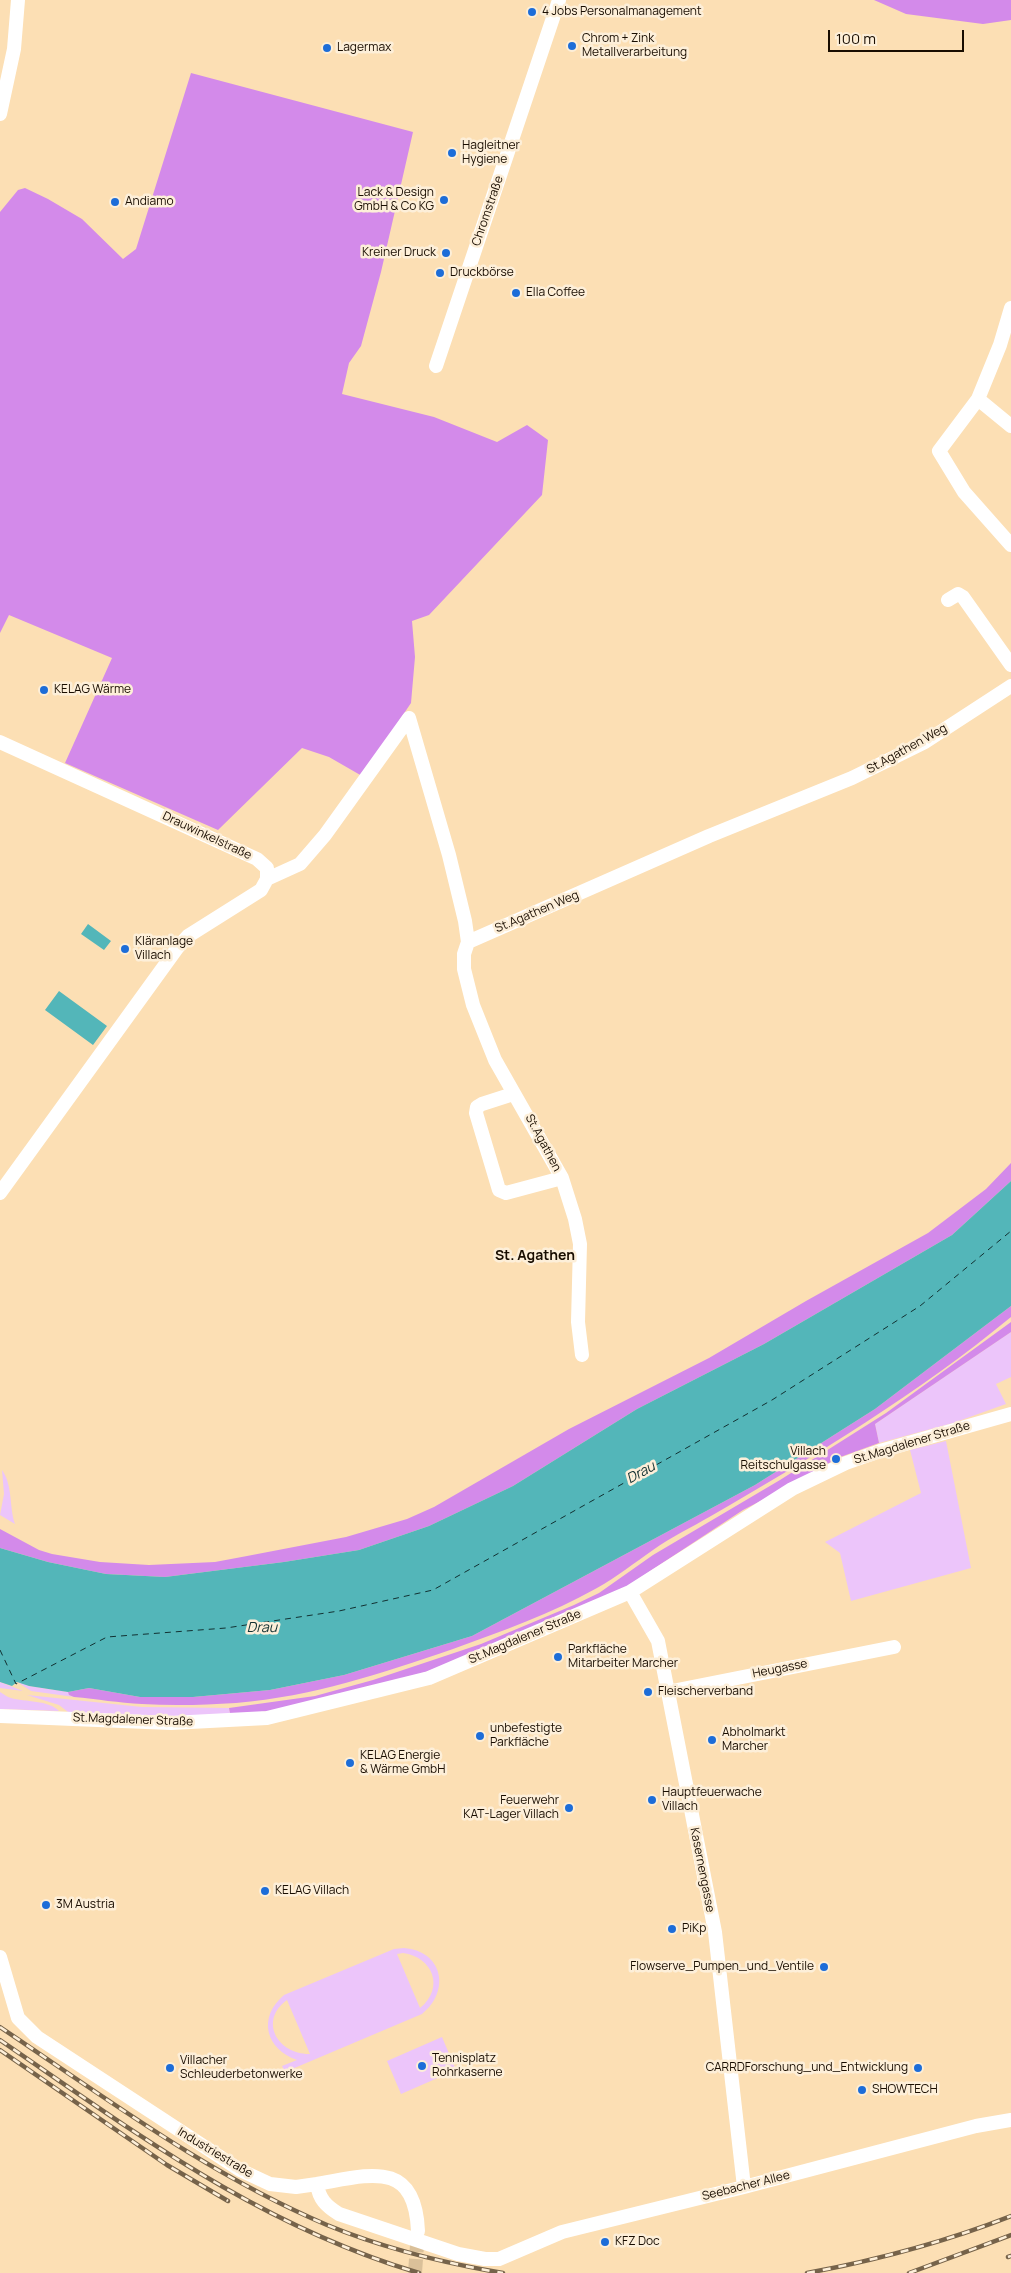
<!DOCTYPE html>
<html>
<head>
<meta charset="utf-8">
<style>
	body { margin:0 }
	#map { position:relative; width:1011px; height:2273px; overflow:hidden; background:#fcdfb4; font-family:Manrope,sans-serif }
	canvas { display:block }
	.scale { position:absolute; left:828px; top:30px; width:136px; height:22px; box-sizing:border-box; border:2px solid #190d00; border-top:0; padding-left:6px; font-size:15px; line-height:18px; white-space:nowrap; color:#190d00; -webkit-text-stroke:4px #fdefd9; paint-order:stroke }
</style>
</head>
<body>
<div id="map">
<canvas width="1011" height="2273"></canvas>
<div class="scale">100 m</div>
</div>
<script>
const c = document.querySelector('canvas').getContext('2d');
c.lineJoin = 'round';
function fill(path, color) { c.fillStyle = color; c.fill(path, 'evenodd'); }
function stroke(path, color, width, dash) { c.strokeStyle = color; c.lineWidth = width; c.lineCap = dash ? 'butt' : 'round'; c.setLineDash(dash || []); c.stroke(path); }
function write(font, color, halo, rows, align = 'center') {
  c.font = font + ' Manrope,sans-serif'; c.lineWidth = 5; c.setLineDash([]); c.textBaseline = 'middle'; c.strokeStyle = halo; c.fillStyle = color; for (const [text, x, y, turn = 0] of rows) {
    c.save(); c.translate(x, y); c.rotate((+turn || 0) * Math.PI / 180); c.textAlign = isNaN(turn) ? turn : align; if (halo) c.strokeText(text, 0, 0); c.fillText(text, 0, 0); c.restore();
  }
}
const green = new Path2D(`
	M1011,1332V1377L996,1384L1006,1404L953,1423L879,1443L875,1424Z
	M946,1441L971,1568L851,1601L840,1553L825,1542L921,1493L910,1450Z
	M2,1470C13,1485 9,1507 15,1524L0,1515L4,1494Z
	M16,1681L29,1686L68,1692L69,1695L74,1697L31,1691Z
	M0,1682L23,1691L0,1688Z
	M0,1692C4,1694 7,1697 11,1698C25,1702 49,1700 59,1711L0,1709Z
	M27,1695L142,1707L229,1708L230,1713L234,1715L168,1717L68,1712L59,1705Z
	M404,1948C443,1951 451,1991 422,2014L285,2072L282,2066L297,2060C266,2049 257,2018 284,1995L394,1949ZM403,1953C433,1957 445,1988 420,2008L397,1954ZM287,2000L310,2054H309C278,2054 258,2021 287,2000Z
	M442,2037L456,2070L401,2094L387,2061Z`);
const forest = new Path2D(`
	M874,0H1011V20L983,24L906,14Z
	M191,73L413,132L381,272L361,346L349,363L342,394L434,417L497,442L527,425L548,440L542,495L429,615L412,621L415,657L411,703L362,776L329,757L302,748L218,830L65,763L112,658L9,615L0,633V212L18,190L25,188L48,199L82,219L123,259L136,249Z
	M1011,1163V1181L952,1235L764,1344L637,1409L513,1486L429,1526L359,1550L284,1562L165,1577L106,1574L48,1562L0,1548V1529L39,1550L52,1554L100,1562L149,1565L215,1562L247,1556L346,1537L407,1519L434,1507L569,1429L709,1358L806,1301L928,1233L986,1189Z
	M1011,1306V1317C919,1393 815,1456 711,1516C692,1527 671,1537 653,1550C634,1563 617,1577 597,1588C551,1614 502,1631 453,1649C379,1674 315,1696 236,1703C205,1705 173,1706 142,1704C119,1703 97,1699 74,1697L69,1695L68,1692L89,1688L140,1697H193L270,1690L344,1675L472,1636L755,1485L875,1409Z
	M1011,1322V1332L875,1424L879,1443L835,1459L813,1474L743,1510L620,1591L491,1649L411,1677L278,1710L234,1715L230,1713L229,1708L315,1696L373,1680L481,1644L574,1605L599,1593L653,1555L780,1480L886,1413Z`);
const water = new Path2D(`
	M88,924L111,941L104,950L81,934Z
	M59,991L107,1026L93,1045L45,1010Z
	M1011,1181V1306L875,1409L755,1485L472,1636L344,1675L270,1690L193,1697H140L89,1688L68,1692L29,1686L17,1682L12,1686L0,1682V1548L48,1562L106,1574L165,1577L284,1562L359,1550L429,1526L513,1486L637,1409L764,1344L952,1235Z`);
const ferry = new Path2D(`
	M0,1650L16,1684L107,1637L226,1628L339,1611L433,1590L772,1400L920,1306L1011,1231`);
const minorTunnel = new Path2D(`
	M415,2273L418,2231`);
const minor = new Path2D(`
	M0,114L14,49L18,0
	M1011,308L1000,345L978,399L939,451L964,492L1011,545
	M436,366L559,0
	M978,399L1011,426
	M948,600L958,594L963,597L1011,665
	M409,718L449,855L465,921L468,942L464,954V969L473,1005L495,1060L562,1178L575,1219L580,1244L578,1322L582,1355
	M0,742L257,859L267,868V879L261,890L188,936L178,947L0,1193
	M267,879L300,864L325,835L409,718
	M468,942L709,836L852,778L925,742L1011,686
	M513,1094L482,1104L477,1107L476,1113L499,1190L506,1193L562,1178
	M630,1592L658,1641L715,1932L744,2187
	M667,1692L894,1647
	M0,1716L171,1723L267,1718L429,1678L630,1592L792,1489L846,1463L880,1451L1011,1414
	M0,1957L18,2018L37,2037L240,2170L270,2184L296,2187L317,2184C319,2199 326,2206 339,2214L458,2254L485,2259H499L562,2232L744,2187L976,2126L1011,2120
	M317,2184C369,2175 415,2159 418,2231`);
const rail = new Path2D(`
	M0,2027C106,2098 209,2175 327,2225C383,2248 443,2263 503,2273
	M0,2040C136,2133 258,2225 419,2273
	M0,2050L167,2165L228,2201
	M1008,2257L1011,2256
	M807,2273C877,2260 945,2242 1011,2216
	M909,2273L1011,2235`);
const markers = [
	[532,12,5,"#1d6dd8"],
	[572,46,5,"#1d6dd8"],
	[327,48,5,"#1d6dd8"],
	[452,153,5,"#1d6dd8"],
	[444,200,5,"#1d6dd8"],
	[115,202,5,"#1d6dd8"],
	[446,253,5,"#1d6dd8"],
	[440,273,5,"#1d6dd8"],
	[516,293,5,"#1d6dd8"],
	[44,690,5,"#1d6dd8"],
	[125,949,5,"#1d6dd8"],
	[836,1459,5,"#1d6dd8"],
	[558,1657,5,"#1d6dd8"],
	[648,1692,5,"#1d6dd8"],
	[480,1736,5,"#1d6dd8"],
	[712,1740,5,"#1d6dd8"],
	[350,1763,5,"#1d6dd8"],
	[652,1800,5,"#1d6dd8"],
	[569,1808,5,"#1d6dd8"],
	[265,1891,5,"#1d6dd8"],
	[46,1905,5,"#1d6dd8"],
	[672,1929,5,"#1d6dd8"],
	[824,1967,5,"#1d6dd8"],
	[422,2066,5,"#1d6dd8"],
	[170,2068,5,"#1d6dd8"],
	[918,2068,5,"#1d6dd8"],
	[862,2090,5,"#1d6dd8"],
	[605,2242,5,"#1d6dd8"]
];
const poiNames = [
	["4 Jobs Personalmanagement",542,12],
	["Chrom + Zink",582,39],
	["Metallverarbeitung",582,53],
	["Lagermax",337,48],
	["Hagleitner",462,146],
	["Hygiene",462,160],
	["Lack & Design",434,193,"right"],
	["GmbH & Co KG",434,207,"right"],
	["Andiamo",125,202],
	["Kreiner Druck",436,253,"right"],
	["Druckbörse",450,273],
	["Ella Coffee",526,293],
	["KELAG Wärme",54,690],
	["Kläranlage",135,942],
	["Villach",135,956],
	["Villach",826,1452,"right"],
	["Reitschulgasse",826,1466,"right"],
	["Parkfläche",568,1650],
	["Mitarbeiter Marcher",568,1664],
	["Fleischerverband",658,1692],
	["unbefestigte",490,1729],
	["Parkfläche",490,1743],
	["Abholmarkt",722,1733],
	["Marcher",722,1747],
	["KELAG Energie",360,1756],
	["& Wärme GmbH",360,1770],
	["Hauptfeuerwache",662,1793],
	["Villach",662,1807],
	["Feuerwehr",559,1801,"right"],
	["KAT-Lager Villach",559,1815,"right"],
	["KELAG Villach",275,1891],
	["3M Austria",56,1905],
	["PiKp",682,1929],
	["Flowserve_Pumpen_und_Ventile",814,1967,"right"],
	["Tennisplatz",432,2059],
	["Rohrkaserne",432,2073],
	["Villacher",180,2061],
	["Schleuderbetonwerke",180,2075],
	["CARRDForschung_und_Entwicklung",908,2068,"right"],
	["SHOWTECH",872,2090],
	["KFZ Doc",615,2242]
];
const streetNames = [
	["Chromstraße",488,211,-71],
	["St.Agathen Weg",907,749,-29],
	["Drauwinkelstraße",207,836,25],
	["St.Agathen Weg",537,912,-23],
	["St.Agathen",543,1143,62],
	["St.Magdalener Straße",912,1443,-17],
	["St.Magdalener Straße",525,1637,-23],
	["Heugasse",780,1669,-11],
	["St.Magdalener Straße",133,1720,2],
	["Kasernengasse",702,1870,79],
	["Industriestraße",215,2153,31],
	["Seebacher Allee",746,2186,-14]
];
const neighbourhoodNames = [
	["St. Agathen",535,1256]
];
const waterNames = [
	["Drau",641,1473,-29],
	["Drau",262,1628]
];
fill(green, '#ecc5fa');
fill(forest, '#d38aea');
fill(water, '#53b6b9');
stroke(ferry, '#123132', 1, [6, 5]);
stroke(minorTunnel, '#dac099', 14, [14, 7]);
stroke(minor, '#fff', 14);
stroke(rail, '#76634a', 4.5);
stroke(rail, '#fdefd9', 2.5, [8]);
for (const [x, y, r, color] of markers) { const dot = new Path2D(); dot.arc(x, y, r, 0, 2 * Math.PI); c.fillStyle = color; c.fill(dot); stroke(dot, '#fdefd9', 2); }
write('12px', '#190d00', '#fdefd9', poiNames, 'left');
write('12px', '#190d00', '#fdefd9', streetNames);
write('bold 14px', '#190d00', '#fdefd9', neighbourhoodNames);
write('italic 14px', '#123132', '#fdefd9', waterNames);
</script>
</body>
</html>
